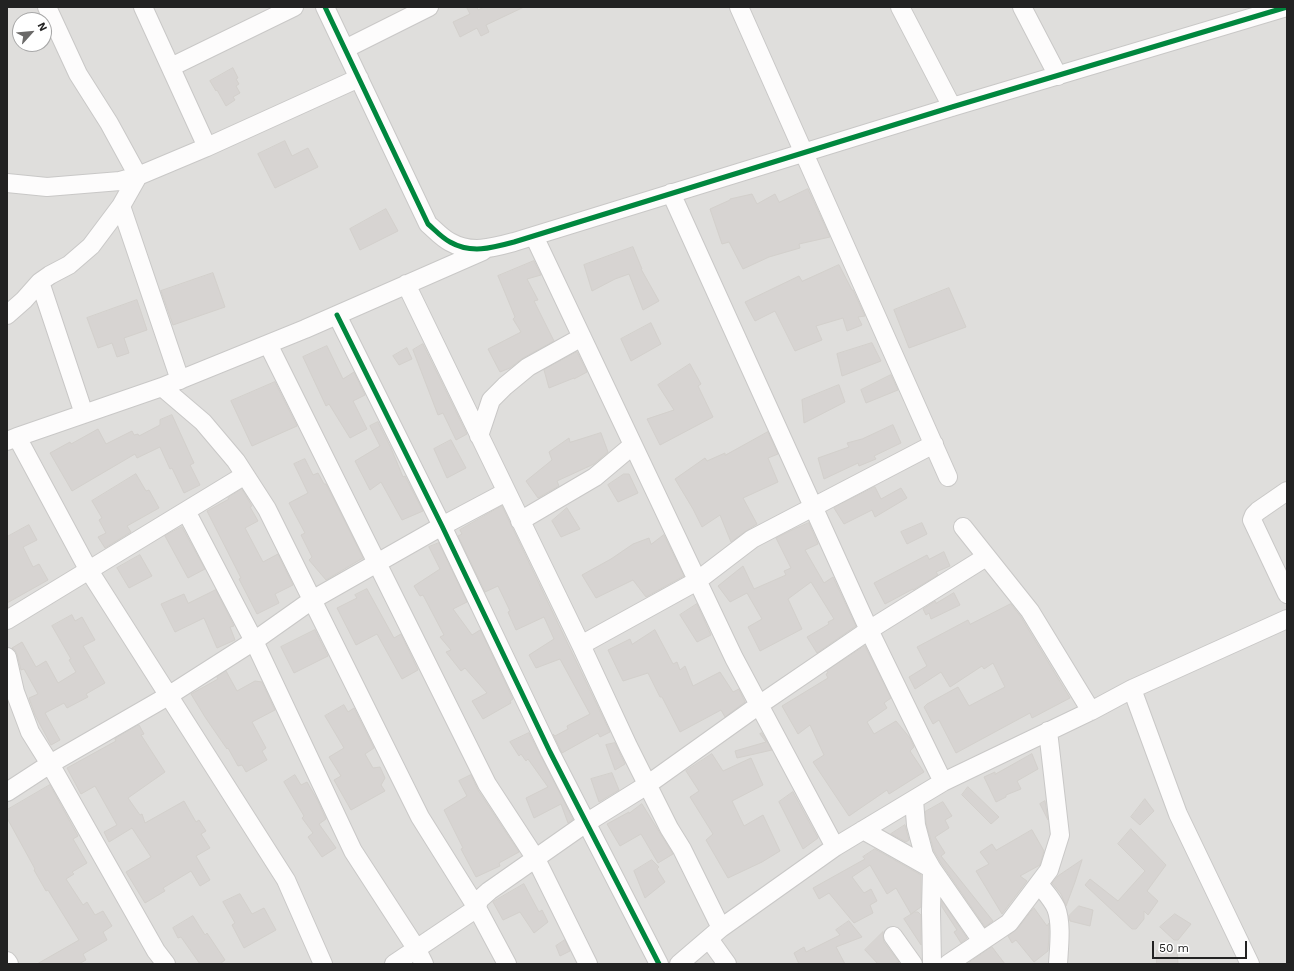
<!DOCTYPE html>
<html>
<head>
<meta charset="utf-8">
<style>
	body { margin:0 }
	#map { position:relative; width:1294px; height:971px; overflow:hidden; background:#f0eeeb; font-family:"Work Sans",sans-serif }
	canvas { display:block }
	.frame { position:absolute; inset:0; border:8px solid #222; pointer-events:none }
	.north { position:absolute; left:12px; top:12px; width:40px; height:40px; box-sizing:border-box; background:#fff; border:1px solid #a7a7a7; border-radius:50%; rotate:63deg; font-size:11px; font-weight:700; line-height:16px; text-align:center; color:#222 }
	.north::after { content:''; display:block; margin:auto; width:14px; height:18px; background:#6a6968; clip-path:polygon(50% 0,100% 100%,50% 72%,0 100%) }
	.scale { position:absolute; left:1152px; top:941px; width:95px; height:18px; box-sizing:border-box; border:2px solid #222; border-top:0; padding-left:5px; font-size:12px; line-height:14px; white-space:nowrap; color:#222; -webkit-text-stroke:3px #fff; paint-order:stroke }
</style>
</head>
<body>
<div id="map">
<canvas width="1294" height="971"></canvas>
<div class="frame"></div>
<div class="north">N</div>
<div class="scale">50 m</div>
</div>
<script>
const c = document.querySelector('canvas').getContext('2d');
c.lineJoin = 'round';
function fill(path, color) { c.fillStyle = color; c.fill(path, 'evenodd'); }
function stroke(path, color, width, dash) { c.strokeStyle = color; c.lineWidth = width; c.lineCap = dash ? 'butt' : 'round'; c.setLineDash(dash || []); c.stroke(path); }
const residential = new Path2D(`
	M7,7H1287V964H7ZM20,20H44V44H20Z`);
const building = new Path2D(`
	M470,7H477L478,10L484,7H524L486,25L489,32L481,36L477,28L460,37L453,22L470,14L467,8Z
	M233,68L238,78L236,79L239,84L236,86L240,93L233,97L235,100L226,106L217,90L216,91L210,81Z
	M285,141L292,156L308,148L318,167L275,188L258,154Z
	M808,189L830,237L799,244L800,248L769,257L743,269L729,242L722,244L710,209L730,200V199L752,194L757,204L775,194L779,202Z
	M386,209L398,231L360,250L350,229Z
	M633,247L642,269H641L659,301L643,310L629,274L615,279L592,291L584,265Z
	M534,261L541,275L527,279L538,300L534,301L554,341L523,358L510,368L500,372L488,349L521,332L513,319L515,317L498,276Z
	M839,265L852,290H853L865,316L858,317L862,325L847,331L843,318L816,326L822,340L795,351L775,311L755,321L745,302L799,276L802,281Z
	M213,273L225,307L173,325L161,291Z
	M949,288L966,327L909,348L894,310Z
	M137,300L147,330L124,338L129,353L117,357L112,343L98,348L87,318Z
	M651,323L661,344L631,361L621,339Z
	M872,343L881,361L842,376L837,354Z
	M423,344L467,434L456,440L443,413L438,415L413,350Z
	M327,346L343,379L354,372L365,395L353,401L367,429L350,438L329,404L326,406L303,357Z
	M407,348L412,359L399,365L393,356Z
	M577,352L587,372L574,379V378L549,388L544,370Z
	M690,364L701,384L698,386L713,417L660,445L647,419L674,410L658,385Z
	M891,375L898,390L866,403L861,390Z
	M275,382L297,426L252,446L231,401Z
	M839,385L845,402L804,423L802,400Z
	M172,415L194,463L190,465L200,485L184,493L172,468L170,469L160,447L137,458L135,454L72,491L50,453L70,442L71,444L98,429L106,444L132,431L134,435L138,434L139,436L160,425V420Z
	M378,422L391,448L403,477L405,476L423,511L402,520L381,482L370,490L355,461L380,446L370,426Z
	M893,425L901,443L874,456L876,459L859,466L858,463L824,479L818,458L849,447L847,443L862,439Z
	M768,432L778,454L768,458L778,482L743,498L757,524L746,531L731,542L720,515L702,527L693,509L675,479L705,458L707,461L725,453V455Z
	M601,433L608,452L594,464L557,481L559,486L538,498L526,481L552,460L549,452L569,438L570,442Z
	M451,440L466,468L447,478L434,449Z
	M305,459L313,475L318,473L324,484H326L363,558L326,580L309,560L312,557L301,535L305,533L289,503L308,493L294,464Z
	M136,474L146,491L149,490L159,508L127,526L131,532L105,548L98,537L106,533L99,520L102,518L92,501Z
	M624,474H629L638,493L618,502L608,485Z
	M875,487L881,499L901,488L907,498L875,517L872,510L844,524L834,508Z
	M242,489L252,506L250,507L258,521L245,528L263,562L278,554L293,585L275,594L279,603L257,614L239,579L241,578L207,511L229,499L228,498Z
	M502,506L610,732L600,737L598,733L562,753L553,734L555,736L568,729L567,726L590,714L560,659L536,668L529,655L554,639L544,617L516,630L508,612L510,611L498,586L485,592L458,536L462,534L460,530Z
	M567,508L580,529L561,537L552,521Z
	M809,523L818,544L805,550L824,583L833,577L856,626L817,653L807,637L829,624L828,622L834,619L811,582L788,599L802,629L760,651L748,627L762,619L747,593L730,602L718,586L743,566L754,589L786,575L784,571L791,568L776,538L794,529Z
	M922,523L927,534L907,544L901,532Z
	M29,525L37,540L23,547L33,567L39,564L48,580L7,603V537Z
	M182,527L205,569L188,578L165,536Z
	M664,535L684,576L646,597L633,580L596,598L582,575L611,559L633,544L649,538L651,544Z
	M439,543L467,602L453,609L472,635L480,630L481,631L513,699L510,701L511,703L483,719L472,701L487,693L465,668L461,671L446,652L451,650L440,637L444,635L423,595L420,596L414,586L440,569L429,547Z
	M944,552L950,566L936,572L938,575L913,590V589L885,604L874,583L927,555L929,559Z
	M140,555L152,576L129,588L117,568Z
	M367,589L394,638L401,634L418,670L402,679L377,634L356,645L337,608L357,598L355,595Z
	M216,590L234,626L230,627L235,640L217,648L204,618L175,632L161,604L184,594L188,603Z
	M954,593L960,605L931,619L929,613L926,615L923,609L935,601L936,603Z
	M697,604L711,635L697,642L680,615Z
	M1011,604L1021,617L1070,698L1032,718L1030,713L956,753L939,720L933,724L924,707L927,704L958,687L969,706L1005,687L993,663L984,669L982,666L950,687L941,672L915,689L909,677L927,666L917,647L968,620L970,624Z
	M72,615L75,621L82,617L95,640L83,646L105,683L86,694L88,697L67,708L64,703L45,713L60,740L51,745L35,715L29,698L38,694L24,669L21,670L17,654L15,650L12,648L22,642L36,667L46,661L58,683L76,672L69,660L71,659L52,626Z
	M315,630L328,656L294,673L281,647Z
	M655,630L673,664L677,662L680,670L685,666L693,686L720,672L733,692L739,689L745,702L725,717L721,710L680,732L662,697H660L648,673L623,681L608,650L630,639L632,644Z
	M865,646L891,698L884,703L887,708L867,722L874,734L896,721L910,738L914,747L910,751L924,772L889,794L887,790L849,816L813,762L824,755L810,725L798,734L782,706L828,678L826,674L828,673L827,671Z
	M226,671L237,691L255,681L262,682L275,710L252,722L266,748L262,751L267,760L246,772L242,765L238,766L228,748L227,749L205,717L191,694L218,679L217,677Z
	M344,705L348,712L354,708L374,748L365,754L373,768L380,767L385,778L381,785L385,791L351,810L334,780L341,776L329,757L344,748L325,716Z
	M139,725L144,734L141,735L165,772L128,798L140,815L142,814L145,823L184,801L196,822L199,820L206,831L201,834L210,848L196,856L210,880L200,886L191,871L163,888L165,891L145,903L126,872L151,857L132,828L109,842L104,832L117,825L95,786L81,794L67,768L116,741L115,739Z
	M529,733L573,819L568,823L561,804L534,818L526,798L548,787L528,759L526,761L521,754L519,756L510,742Z
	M762,733L772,750L737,758L735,751L766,742L760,734Z
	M615,743L625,764L615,770L606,745Z
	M712,754L723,771L751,758L763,785L732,801L744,826L763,815L780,851L762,862L728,878L706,840L713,834L690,797L699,791L686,771Z
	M1032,754L1038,769L1017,781L1021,789L1006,795V797L996,802L984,777L995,772V774Z
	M612,773L619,790L599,802L591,779Z
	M295,775L301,785L307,782L318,801L326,819L319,824L336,848L322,857L308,837L313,833L302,818L304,816L284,782Z
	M471,775L478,790L519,852L499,863L500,866L476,877L461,849L463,848L444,810L467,796L459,781Z
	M50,785L78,836L73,839L87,863L72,872L74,874L66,879L83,905L87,902L95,915L103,911L112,926L103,932L107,940L83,954L86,960L79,964H37L79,940L48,890L46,891L34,870L35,869L7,818V810Z
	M968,787L999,817L991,824L962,795Z
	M793,792L818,838L803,849L779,802Z
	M1145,799L1154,811L1140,825L1131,817Z
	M1045,801L1048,820L1040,804Z
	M943,802L952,816L945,820L949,828L935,837L945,853L941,856L993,921L985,927L941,863L934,851L926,823L925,812Z
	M642,804L673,854L658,863L641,834L620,846L607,824L629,812V813Z
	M905,825L909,840L906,842L891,834Z
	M1131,829L1166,865L1147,891L1158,901L1148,915L1144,911V919L1136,929H1132L1085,885L1090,879L1118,901L1145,871L1118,844Z
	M1032,830L1044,851L1040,865L1020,876L1027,881L1002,914L976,871L989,864L980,852L992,844L996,850Z
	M875,849L921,875V907L911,914L896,888L887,894L870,865L852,877L864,893L871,889L877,901L870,905L873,913L854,923L829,893L819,899L813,888L865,859L863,857Z
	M652,860L659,867L657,869L665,882L645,898L634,871Z
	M1082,860L1075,882L1066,906L1061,894L1052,883L1058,876Z
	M524,884L539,912L542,910L548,922L534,933L520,912L503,920L493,902Z
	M240,894L252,914L264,908L276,930L244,948L232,925L235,923L223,902Z
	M942,901L967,938L961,943L954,932L957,930L942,907Z
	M1079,906L1093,910L1090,926L1070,921L1069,916Z
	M1034,908L1047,926L1049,923V935L1048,951L1034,962L1016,940L1012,943L1008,936L1017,929Z
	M915,912H918L921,915V945L904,919Z
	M1175,914L1191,924L1178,940H1174L1160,927Z
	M193,916L205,935L207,933L225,960L220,964H200L181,937L178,938L173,928Z
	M849,921L862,937L836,947L845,964H799L794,953L804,947L806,952L840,935L836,930Z
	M883,932V937L884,942L899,962L895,964H878L865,950Z
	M565,940L570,951L560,956L556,946Z
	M992,947L1005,964H970L969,963Z
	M1157,950H1177L1178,964H1157Z`);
const minor = new Path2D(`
	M143,7L207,147
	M325,7L428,224C435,230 442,238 450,242C471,254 492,248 514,242L952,107L1287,7
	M739,7L948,477
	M900,7L952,107
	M1022,7L1058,76
	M345,49L429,7
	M171,67L294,7
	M7,183L47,187L120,181L138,176L207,147L359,78
	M671,193L869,630L943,782
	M121,206L180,380
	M534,236L734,658L835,847
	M40,282L84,414
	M406,284L581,645L628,746L669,828L682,849L721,928
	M7,315L24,300L40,282L50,275L69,265L91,246L121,206L138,176L109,123L78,74L47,7
	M337,315L442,526L550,752L659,964
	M268,344L487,784L536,859L588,964
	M162,387L203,422L236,461L267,509L420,817L477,908L507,964
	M479,436L491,400L505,386L528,367L582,337
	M17,437L88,569L286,880L323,964
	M7,441L17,437L162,387L305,329L483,251
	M1287,491L1258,511L1254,515L1252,520L1287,594
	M186,511L254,641L353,851L416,948L424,964
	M520,521L595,477L633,445
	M963,527L1030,611L1091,711
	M7,620L245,475
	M581,645L697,581L752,539L934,444
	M7,657L15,692L30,732L50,764L156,951L166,964
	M1132,689L1178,814L1250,964
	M7,792L50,764L168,696L254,641L312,600L442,526L506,492
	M914,800L916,825L924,855L932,869L982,941
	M863,830L932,869L931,911L932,964
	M1039,884C1045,892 1052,899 1056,908C1062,923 1059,947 1058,964
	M893,936L913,964
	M709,939L727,964
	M7,961L9,964
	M394,964L477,908L479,900L489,891L586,823L647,785L759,705L869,630L986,557
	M679,964L721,928L835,847L943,782L1091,711L1132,689L1287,619
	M948,964L1009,923L1049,870L1060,835L1048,731`);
const cycleway = new Path2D(`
	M325,7L428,224C435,230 442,238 450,242C471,254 492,248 514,242L952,107L1287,7
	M337,315L442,526L550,752L659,964`);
fill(residential, '#dfdedc');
fill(building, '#d7d4d2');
stroke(building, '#d3d0cc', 1);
stroke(minor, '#c9c8c7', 20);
stroke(minor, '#fdfcfc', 18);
stroke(cycleway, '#00873e', 5);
</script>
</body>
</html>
